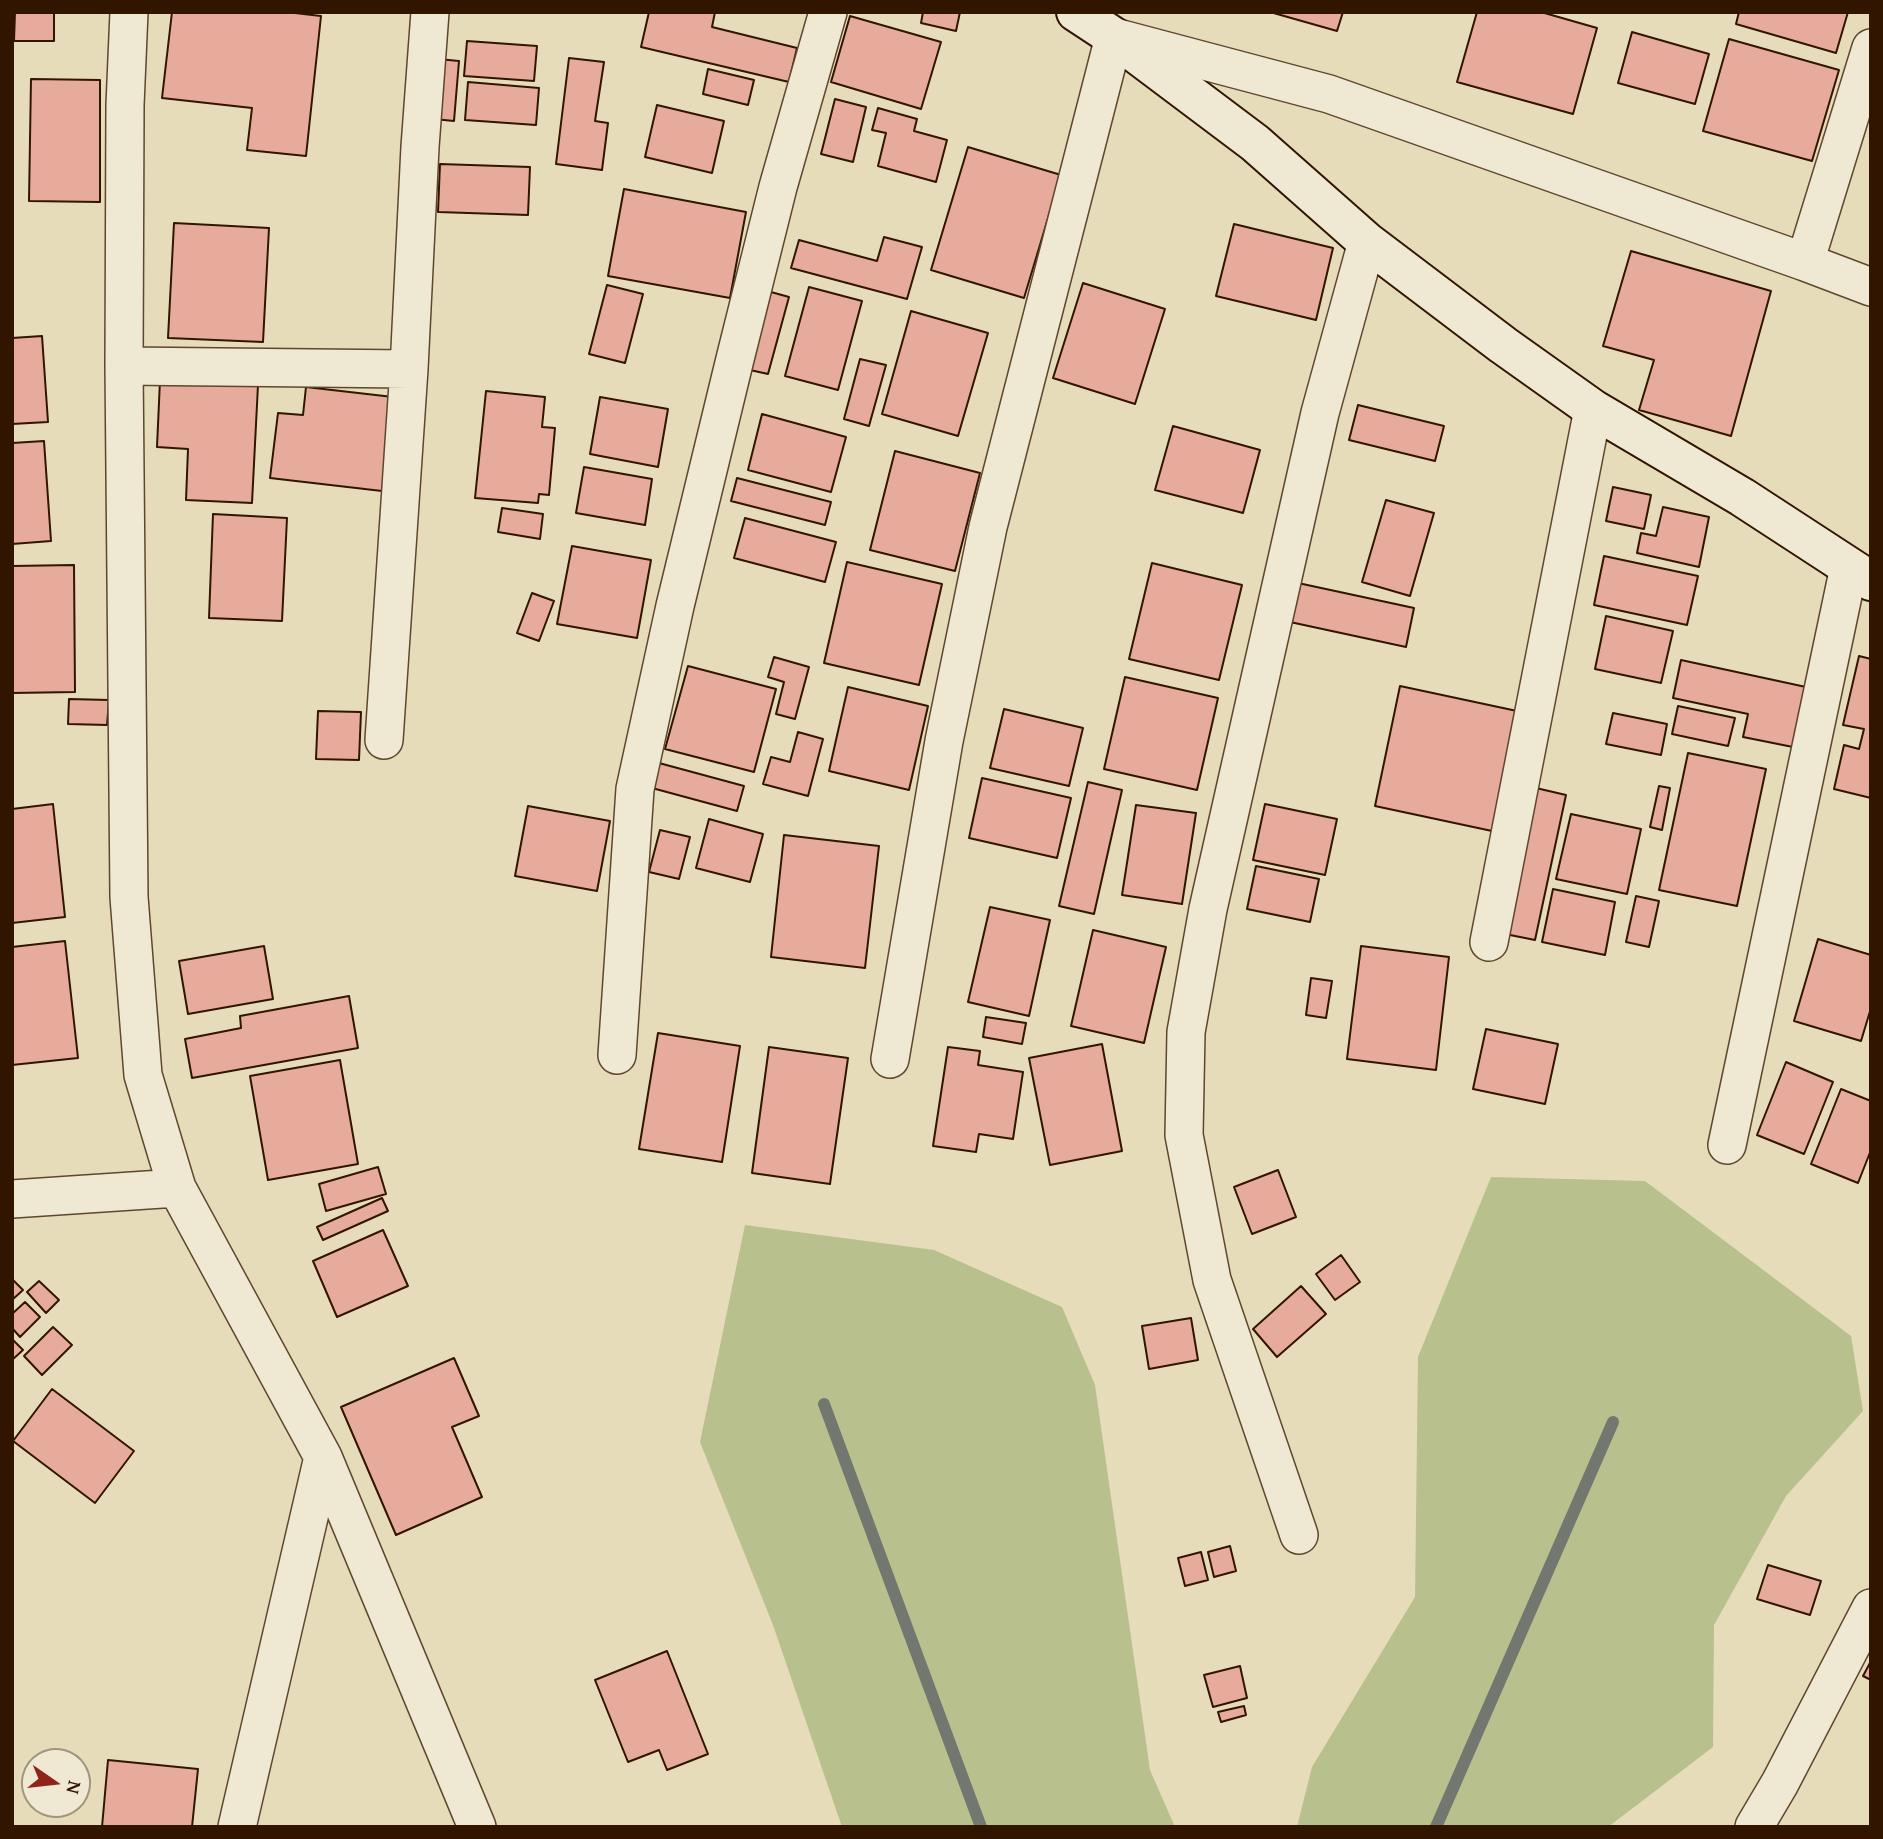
<!DOCTYPE html>
<html>
<head>
<meta charset="utf-8">
<style>
	body { margin:0 }
	#map { position:relative; width:1883px; height:1839px; overflow:hidden; background:#e7dcb9; font-family:"Gentium Book Plus",serif }
	canvas { display:block }
	.frame { position:absolute; inset:0; border:14px solid #311500; pointer-events:none }
	.north { position:absolute; left:21px; top:1748px; width:70px; height:70px; box-sizing:border-box; background:#efe8d2; border:2px solid #a3947e; border-radius:50%; rotate:104deg; font-size:19px; font-weight:700; line-height:28px; text-align:center; color:#311500 }
	.north::after { content:''; display:block; margin:auto; width:24px; height:32px; background:#8f2418; clip-path:polygon(50% 0,100% 100%,50% 72%,0 100%) }
</style>
</head>
<body>
<div id="map">
<canvas width="1883" height="1839"></canvas>
<div class="frame"></div>
<div class="north">N</div>
</div>
<script>
const c = document.querySelector('canvas').getContext('2d');
c.lineJoin = 'round';
function fill(path, color) { c.fillStyle = color; c.fill(path, 'evenodd'); }
function stroke(path, color, width, dash) { c.strokeStyle = color; c.lineWidth = width; c.lineCap = dash ? 'butt' : 'round'; c.setLineDash(dash || []); c.stroke(path); }
const green = new Path2D(`
	M1491,1177L1645,1181L1851,1336L1863,1411L1786,1496L1714,1625L1713,1747L1608,1827H1297L1312,1767L1415,1597L1418,1357Z
	M745,1225L934,1250L1062,1307L1095,1385L1150,1770L1175,1827H842L773,1625L700,1442Z`);
const stream = new Path2D(`
	M824,1404L981,1827
	M1436,1827L1613,1422`);
const building = new Path2D(`
	M15,12H54V41H14Z
	M172,12H286L321,16L306,156L247,150L252,108L162,98Z
	M649,12H715L712,27L797,48L789,82L641,47Z
	M923,12H960L956,31L921,23Z
	M1270,12H1343L1337,31Z
	M1477,12H1541L1597,28L1573,114L1457,82Z
	M1739,12H1848L1836,53L1736,24Z
	M850,16L941,42L921,109L831,82Z
	M1632,32L1709,54L1695,104L1618,83Z
	M1729,39L1839,70L1812,161L1703,131Z
	M467,41L537,46L534,81L464,76Z
	M569,58L604,62L595,121L608,123L602,170L556,164Z
	M438,59L459,61L454,121L434,119Z
	M708,69L754,80L748,105L703,94Z
	M31,79L100,80V202L29,201Z
	M468,82L539,88L536,125L465,120Z
	M835,99L866,107L853,162L821,154Z
	M657,105L724,121L712,173L645,157Z
	M878,108L917,119L914,131L947,140L936,182L878,166L886,133L872,130Z
	M968,147L1061,175L1024,298L931,270Z
	M440,164L530,167L528,215L438,212Z
	M624,189L746,212L730,298L608,276Z
	M174,223L269,228L263,342L168,338Z
	M1234,224L1333,248L1316,320L1216,296Z
	M884,237L922,247L907,299L791,268L799,240L877,261Z
	M1631,251L1771,291L1731,436L1639,410L1654,360L1603,346Z
	M1083,283L1165,309L1135,404L1053,378Z
	M607,285L643,294L625,363L589,354Z
	M809,287L862,301L838,390L785,376Z
	M771,292L789,297L768,374L750,370Z
	M911,311L988,333L958,436L882,414Z
	M42,336L48,422L12,424V338Z
	M860,359L886,365L869,426L844,419Z
	M160,380L258,385L252,503L186,500L188,449L157,447Z
	M306,387L393,397L382,491L270,478L278,413L303,415Z
	M486,391L545,397L542,427L555,428L549,495L539,494L538,503L475,498Z
	M600,397L668,409L658,467L590,454Z
	M1358,405L1444,426L1435,461L1349,440Z
	M762,414L846,437L831,492L748,470Z
	M1173,426L1260,450L1243,513L1155,490Z
	M44,441L51,541L12,544V443Z
	M895,451L980,473L955,571L870,550Z
	M584,467L652,479L645,525L576,513Z
	M737,478L831,502L825,525L731,501Z
	M1613,487L1651,495L1644,529L1606,521Z
	M1386,500L1434,513L1410,596L1362,582Z
	M1663,507L1709,517L1699,567L1637,553L1641,533L1656,536Z
	M502,508L543,514L540,539L498,532Z
	M213,514L287,518L282,621L209,618Z
	M745,518L836,542L825,582L734,558Z
	M572,546L651,560L637,638L557,624Z
	M1604,556L1698,576L1687,625L1594,605Z
	M847,562L942,584L919,685L824,663Z
	M1152,563L1242,585L1219,680L1129,659Z
	M74,565L75,692L12,693V566Z
	M1298,583L1414,608L1406,647L1290,622Z
	M532,593L554,601L539,641L517,633Z
	M1606,616L1673,631L1661,683L1595,669Z
	M1859,656L1871,659V798L1834,789L1844,745L1859,749L1864,729L1843,725Z
	M774,657L809,667L795,719L776,714L784,682L768,677Z
	M1681,660L1806,687L1793,747L1743,737L1748,714L1673,698Z
	M688,666L776,689L754,772L665,749Z
	M1125,677L1218,698L1197,790L1104,769Z
	M1400,686L1517,711L1492,831L1375,806Z
	M848,687L928,706L909,790L829,771Z
	M69,699L109,700L107,725L68,724Z
	M1678,706L1735,718L1728,746L1672,734Z
	M1004,709L1083,728L1069,786L990,768Z
	M318,711L361,712L359,760L316,759Z
	M1613,713L1667,724L1661,755L1606,744Z
	M798,732L823,739L808,796L763,784L771,757L790,762Z
	M1688,753L1766,769L1737,906L1659,890Z
	M659,763L744,786L737,811L652,788Z
	M982,778L1071,798L1057,858L969,838Z
	M1088,782L1122,790L1094,914L1059,906Z
	M1659,786L1670,788L1662,830L1650,827Z
	M1536,788L1566,795L1535,940L1505,934Z
	M53,804L65,917L12,923V809Z
	M1265,804L1337,819L1325,875L1253,860Z
	M1136,805L1196,813L1182,904L1122,895Z
	M528,806L610,821L597,891L515,876Z
	M1571,814L1641,829L1627,894L1556,879Z
	M709,819L763,834L750,882L696,868Z
	M660,830L690,837L679,879L649,872Z
	M784,835L879,846L865,968L771,957Z
	M1256,866L1319,879L1310,922L1247,909Z
	M1553,889L1615,902L1605,955L1542,942Z
	M1636,896L1659,901L1649,947L1626,942Z
	M990,907L1050,920L1029,1016L968,1002Z
	M1093,930L1166,947L1144,1043L1071,1026Z
	M1818,939L1871,955V1008L1861,1041L1794,1021Z
	M65,941L78,1058L12,1065V947Z
	M264,946L273,999L188,1014L179,961Z
	M1361,946L1449,957L1436,1070L1347,1059Z
	M1311,978L1332,981L1326,1018L1306,1015Z
	M349,996L358,1048L192,1078L185,1039L241,1028L240,1016Z
	M986,1017L1026,1023L1022,1044L983,1037Z
	M1486,1029L1558,1044L1545,1104L1473,1089Z
	M658,1033L740,1046L722,1162L639,1149Z
	M1102,1044L1122,1151L1050,1165L1029,1058Z
	M769,1047L848,1058L830,1184L752,1173Z
	M948,1047L980,1051L978,1065L1023,1072L1013,1139L979,1134L976,1152L933,1146Z
	M340,1060L358,1164L268,1180L250,1076Z
	M1786,1062L1833,1082L1804,1154L1757,1135Z
	M1841,1089L1871,1101V1150L1858,1183L1811,1164Z
	M378,1167L386,1194L326,1211L319,1184Z
	M1278,1170L1296,1217L1252,1234L1234,1187Z
	M382,1198L388,1211L323,1240L317,1227Z
	M383,1230L408,1286L337,1317L313,1261Z
	M1341,1255L1360,1282L1335,1300L1316,1274Z
	M12,1279L23,1290L12,1300Z
	M39,1281L59,1300L46,1313L27,1292Z
	M1301,1286L1326,1314L1277,1357L1253,1329Z
	M25,1302L40,1317L20,1337L12,1328V1314Z
	M1191,1318L1198,1360L1149,1369L1142,1326Z
	M53,1327L72,1345L42,1375L24,1356Z
	M12,1339L23,1350L12,1360Z
	M454,1358L479,1416L452,1427L482,1497L396,1535L341,1407Z
	M52,1389L134,1451L95,1503L13,1441Z
	M1230,1546L1236,1571L1214,1577L1208,1552Z
	M1201,1552L1208,1580L1185,1586L1178,1558Z
	M1768,1565L1821,1581L1810,1615L1757,1599Z
	M667,1651L708,1754L667,1770L659,1750L628,1762L595,1680Z
	M1871,1661V1680L1863,1676Z
	M1240,1666L1247,1698L1213,1707L1204,1675Z
	M1244,1706L1246,1715L1221,1722L1218,1712Z
	M108,1760L198,1769L192,1827H102Z`);
const street = new Path2D(`
	M129,12L125,105L124,366L129,897L143,1075L177,1188L323,1457L477,1827
	M1805,262L1871,48
	M124,366L409,369
	M384,740L409,369L420,147L430,12
	M1489,942L1593,409
	M617,1055L635,789L675,606L735,359L778,187L828,12
	M890,1059L944,741L988,527L1114,37L1329,94L1805,262L1871,287
	M1727,1145L1849,567
	M12,1199L177,1188
	M1299,1535L1212,1280L1184,1135L1186,1032L1208,909L1320,413L1367,242
	M237,1827L323,1457
	M1754,1827L1780,1783L1871,1608`);
const secondary = new Path2D(`
	M1076,12L1114,37L1255,143L1367,242L1503,345L1593,409L1742,497L1871,581`);
fill(green, '#b8c08e');
stroke(stream, '#727770', 12);
fill(building, '#e6ab9a');
stroke(building, '#311500', 2);
stroke(street, '#5e472e', 40);
stroke(secondary, '#311500', 42);
stroke(street, '#efe8d2', 37);
stroke(secondary, '#efe8d2', 38);
</script>
</body>
</html>
